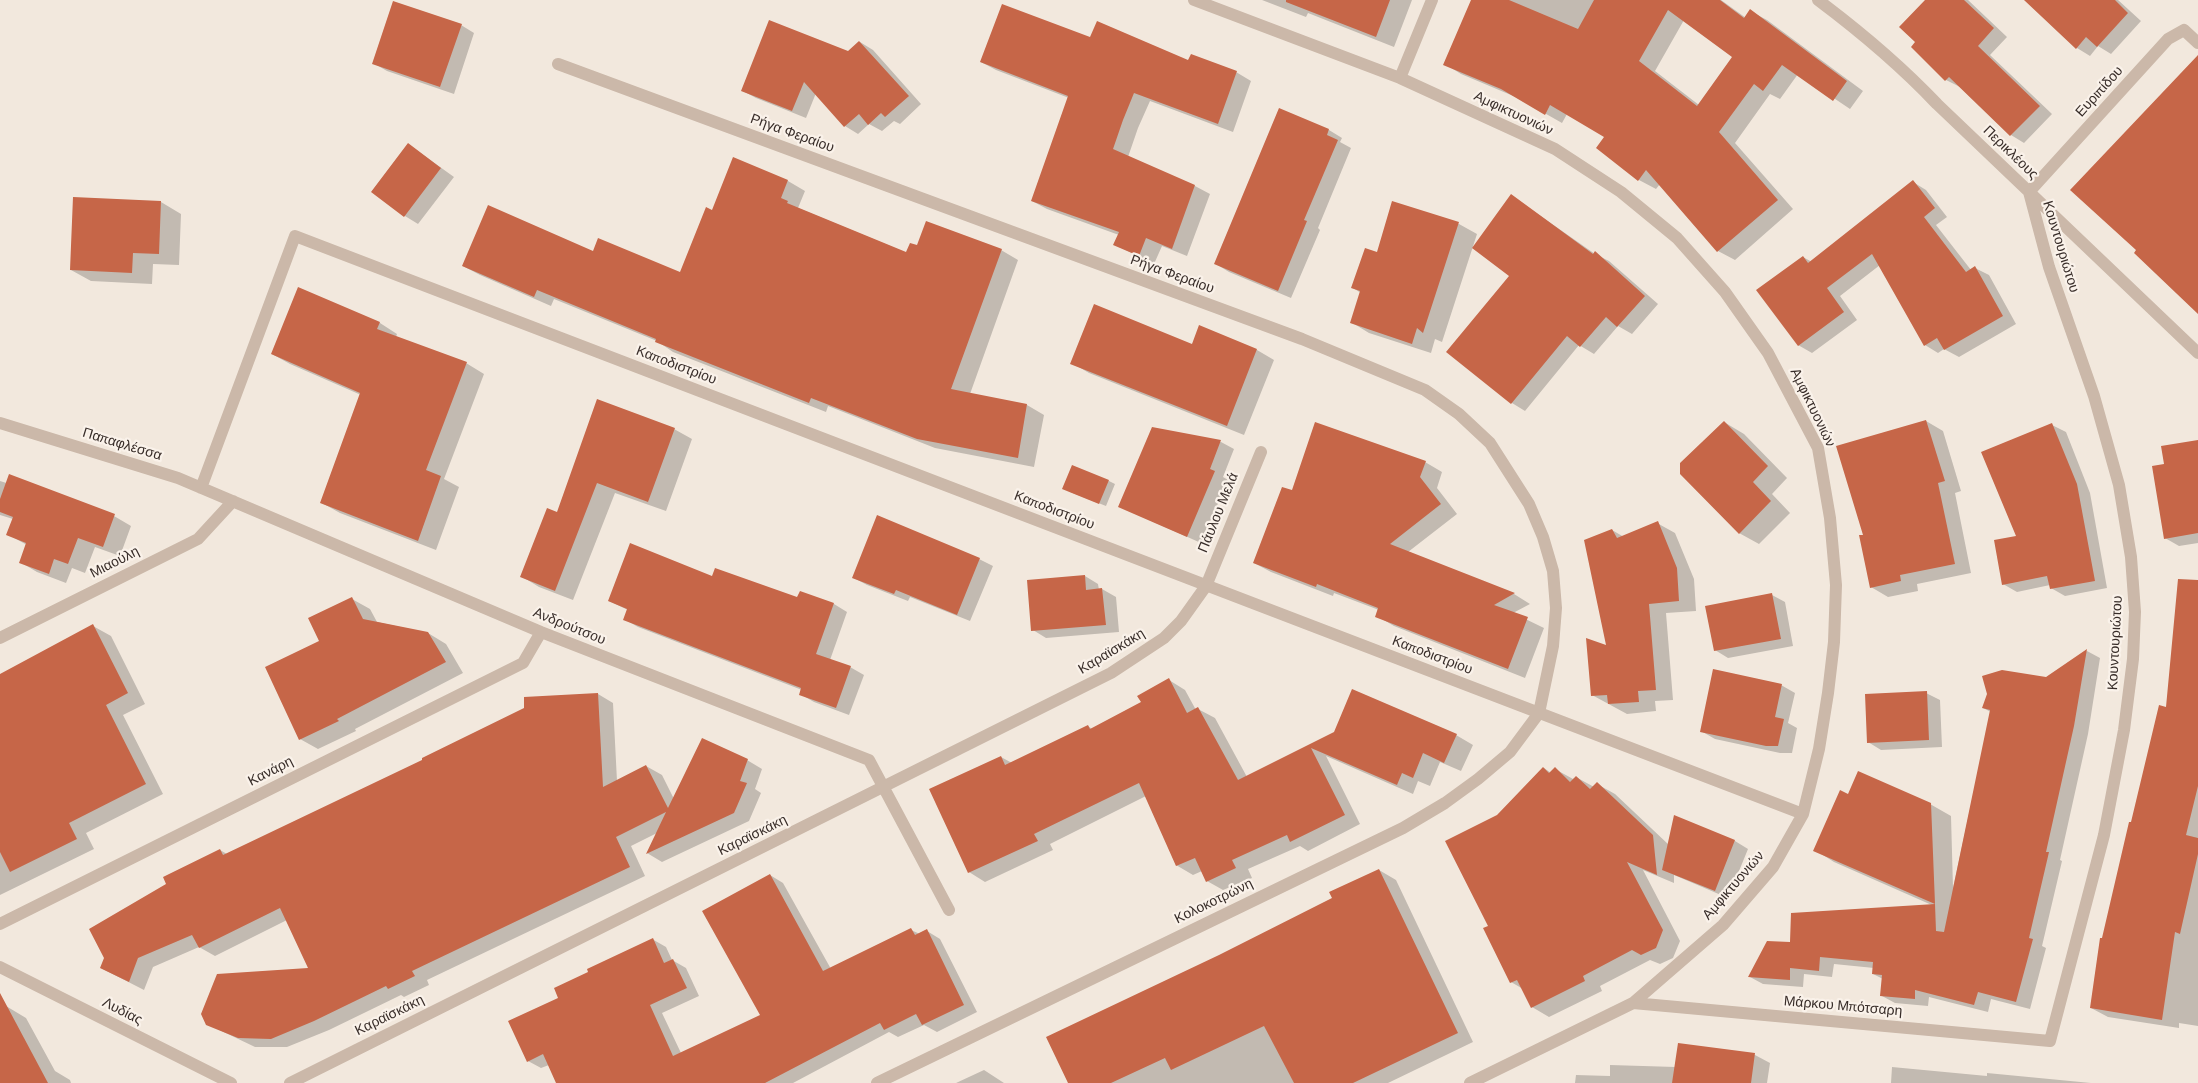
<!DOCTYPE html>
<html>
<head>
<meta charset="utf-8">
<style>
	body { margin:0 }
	canvas { display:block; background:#f2e8dd }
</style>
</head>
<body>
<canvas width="2198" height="1083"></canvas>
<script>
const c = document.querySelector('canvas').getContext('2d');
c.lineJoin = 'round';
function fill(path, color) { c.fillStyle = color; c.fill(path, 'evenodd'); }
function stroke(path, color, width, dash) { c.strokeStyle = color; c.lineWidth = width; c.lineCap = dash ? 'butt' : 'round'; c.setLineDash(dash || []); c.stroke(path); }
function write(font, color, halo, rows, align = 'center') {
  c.font = font + ' "Nunito Sans",sans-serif'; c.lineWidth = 4.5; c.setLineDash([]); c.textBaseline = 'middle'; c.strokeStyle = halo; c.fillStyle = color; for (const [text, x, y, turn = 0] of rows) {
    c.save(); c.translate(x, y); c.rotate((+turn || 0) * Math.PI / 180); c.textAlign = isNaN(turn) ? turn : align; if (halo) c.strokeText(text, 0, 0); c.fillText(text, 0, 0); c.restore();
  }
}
const shadow = new Path2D(`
	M1262,0H1412L1394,47L1308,13L1306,17Z
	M1472,0H1721L1746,18L1750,11L1767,20L1863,91L1850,109L1798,74L1780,99L1770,94L1735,143L1793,209L1735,260L1718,251L1660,184L1656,189L1639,180L1598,147L1606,137L1567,114L1562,123L1518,98L1461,74L1445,64ZM1684,20L1734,57L1699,105L1655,71Z
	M1926,0H1968L2007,37L1990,55L2052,114L2024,143L2011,135L1960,87L1946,80L1917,42Z
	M2070,0H2118L2141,21L2111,54L2098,46L2090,56L2077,48Z
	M461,25L474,33L454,94L387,71L373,63Z
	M1091,39L1236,72L1251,81L1233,132L1150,101L1138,128L1128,157L1195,186L1210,194L1187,256L1162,246L1154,264L1115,245L1119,235L1047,209L1032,201L1069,98L996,70L981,62Z
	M860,42L873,50L921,104L900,124L894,121L882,131L869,124L858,134L845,126L816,93L806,118L756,98L743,91L848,53Z
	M1280,110L1329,130L1342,138L1340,142L1351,148L1318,228L1320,230L1291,298L1229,272L1216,264Z
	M408,144L454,177L418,224L405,216L372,191Z
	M734,159L788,181L805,191L798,208L907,253L918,247L1001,250L1018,260L970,394L1027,405L1044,415L1034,467L935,448L828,406L826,412L673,352L657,341L554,299L551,306L480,275L463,266L593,253L681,273L713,212Z
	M1913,182L1926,190L1947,217L1936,225L1971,270L1975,268L1989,275L2016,324L1959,357L1944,349L1938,353L1925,345L1880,265L1840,296L1857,320L1812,353L1798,345L1803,257L1812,262Z
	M1512,196L1595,254L1609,261L1658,304L1632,334L1618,326L1594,354L1579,345L1525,411L1512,403L1448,352L1511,275Z
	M161,202L181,214L179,265L153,264L152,284L91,281L71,270Z
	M1393,203L1459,224L1477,234L1442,342L1435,339L1431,353L1369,333L1351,322L1361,293L1353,288L1378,253Z
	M299,289L380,323L397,334L396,337L466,363L484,374L444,479L459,487L436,550L340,513L322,503L361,395L290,364L272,354Z
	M1200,327L1257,350L1274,360L1244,435L1089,373L1072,363L1192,345Z
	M598,401L674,429L692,439L666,511L615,493L573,600L539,587L521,576L558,513Z
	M1926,421L1943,431L1961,491L1955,493L1971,573L1917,584L1918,591L1888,597L1871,587L1864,536Z
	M1724,422L1744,434L1787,478L1772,494L1790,513L1759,544L1739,533Z
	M2052,425L2066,432L2090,493L2107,588L2065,596L2051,588L2050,585L2017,592L2003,584Z
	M1153,429L1221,442L1234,449L1223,477L1228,480L1201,543L1120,507Z
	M2198,441V543L2179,546L2165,538L2166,465Z
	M1425,462L1442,472L1437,488L1457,514L1408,552L1514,594L1530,604L1513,613L1544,628L1525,678L1394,626L1377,616L1379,610L1334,593L1333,596L1271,572L1254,563L1292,492Z
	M0,481L114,516L131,526L120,556L95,547L85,573L72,568L66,583L37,572L20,562L27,545L7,534L13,519L0,515Z
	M1109,481L1115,484L1106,506L1070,492Z
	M1657,523L1675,533L1694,579L1696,611L1666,613L1673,700L1655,701L1656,711L1627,714L1592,695L1608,647L1612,530L1624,537Z
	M979,559L993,566L970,621L910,597L908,601L867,585L854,578Z
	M1085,576L1098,584L1099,590L1102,589L1116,597L1119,632L1046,638L1033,630Z
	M713,577L798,599L834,604L847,612L830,660L850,667L864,675L849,715L814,702L800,694L802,690L638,627L624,619L628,610L609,601Z
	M1772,595L1785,602L1793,646L1728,658L1715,650Z
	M352,599L370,609L377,622L428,633L446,644L463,673L355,729L356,731L318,749L300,739L321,642Z
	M2198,623V1026L2179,1023V1028L2108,1017L2091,1008L2103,940L2131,824L2167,708Z
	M93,626L111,636L145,704L123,715L163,794L86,833L94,849L0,895V675Z
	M2087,651L2100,658L2088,734L2060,860L2062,861L2042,946L2046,948L2030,1009L1991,999L1988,1012L1929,997L1928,1006L1895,1003L1882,996L1883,979L1873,974L1874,968L1834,964L1832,977L1804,974L1803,987L1763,984L1750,977L1792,944L1934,906L1834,862L1815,850L1849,796L1930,804L1951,816L1953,888L1991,712L1983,708L2046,678Z
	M1169,680L1185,690L1196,710L1198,709L1215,718L1247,777L1335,733L1456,735L1473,745L1461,771L1440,762L1430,786L1418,781L1413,794L1326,756L1360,824L1308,851L1300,846L1248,869L1252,878L1223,890L1207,881L1202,871L1193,875L1176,865L1146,796L1050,844L1053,850L985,882L969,872L1001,757L1012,763L1088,726L1092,729L1142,702Z
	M1781,685L1795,693L1788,723L1797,728L1792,753H1780L1715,739L1701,731Z
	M1926,693L1940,700L1942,747L1881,750L1868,742Z
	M598,694L613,703L617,781L646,766L662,775L674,799L747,760L762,769L755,789L761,793L749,821L662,862L647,853L657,833L631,846L645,876L427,980L429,985L404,997L401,995L329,1030L287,1047H255L207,1024L310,969L287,920L215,956L199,947L153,967L144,990L101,968L168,884L220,850L227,854Z
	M1544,768L1551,773L1555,769L1573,779L1576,777L1594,787L1597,784L1615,794L1669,845L1675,817L1735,841L1748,849L1728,898L1674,875V883L1643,870L1680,941L1673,958L1660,964L1650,960L1600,986L1602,991L1549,1017L1532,1007L1523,989L1511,982L1490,927L1498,816Z
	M1379,870L1396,880L1473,1042L1388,1083H1069L1220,956L1333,898Z
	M770,875L783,883L831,969L911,930L920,934L927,931L940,939L977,1012L937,1032L924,1025L898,1037L889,1032L793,1083H600L549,1065L541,1068L528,1061L560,999L652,939L666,947L672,960L686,968L699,996L662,1013L681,1053L762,1016Z
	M0,999L6,1006L26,1018L55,1071L70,1080L71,1083H0Z
	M1679,1044L1755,1055L1770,1063L1767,1083H1575L1576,1075L1610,1076V1065L1676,1067Z
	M1892,1067L1987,1076V1073L2091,1083H1891Z
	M984,1070L1004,1083H956Z`);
const building = new Path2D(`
	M1286,0H1390L1376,37L1286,2Z
	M1471,0H1509L1578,29L1594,0H1720L1744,18L1750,9L1847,81L1833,101L1782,65L1763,91L1754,84L1719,132L1778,200L1717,252L1646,170L1638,181L1596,148L1604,137L1550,105L1545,115L1501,89L1443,65ZM1668,10L1732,57L1697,106L1639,61Z
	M1925,0H1964L1994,28L1978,46L2040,106L2010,136L1949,77L1945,81L1911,47L1915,42L1899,27Z
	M2024,0H2115L2128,13L2097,47L2086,37L2076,49Z
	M393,1L462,24L440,87L372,64Z
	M1002,4L1090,37L1097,21L1188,60L1191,54L1237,71L1218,124L1134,93L1123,120L1113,149L1195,185L1172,249L1146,238L1139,256L1113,245L1119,232L1031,201L1068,96L980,62Z
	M769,20L848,51L859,41L909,96L885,117L881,113L868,125L859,114L844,127L804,82L792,111L741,91Z
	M2198,55V314L2134,253L2136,250L2070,190Z
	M1279,108L1329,129L1327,135L1338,140L1304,220L1307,221L1278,291L1214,264Z
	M408,143L441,168L404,217L371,192Z
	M733,157L788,180L781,198L788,201L787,203L906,252L910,243L917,245L926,221L1002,249L951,389L1027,404L1018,458L917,439L811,398L809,403L655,342L656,339L537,290L534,297L462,266L488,205L593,251L598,238L680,272L706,207L712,210Z
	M1913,180L1935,208L1924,217L1966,272L1975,266L2003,316L1944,350L1937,338L1924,346L1872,254L1827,288L1844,312L1798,346L1756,290L1803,256L1808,263Z
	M1511,194L1593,254L1595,251L1645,296L1617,327L1606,317L1580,347L1567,336L1511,404L1446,352L1509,276L1472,248Z
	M73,197L161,201L159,254L133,253L132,273L70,270Z
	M1392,201L1459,222L1423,333L1417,328L1412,344L1350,323L1360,291L1351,288L1365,248L1377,252Z
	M298,287L380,322L377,329L467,362L426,470L441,476L418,541L320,503L360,393L271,354Z
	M1094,304L1192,344L1199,325L1257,349L1227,426L1070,364Z
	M597,399L675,428L648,502L597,483L555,591L520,577L547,508L557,512Z
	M1926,420L1945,481L1938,483L1955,564L1900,575L1901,581L1870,588L1859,535H1863L1836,446Z
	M1724,421L1768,466L1753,482L1771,501L1739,534L1680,474V463Z
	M1315,422L1426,461L1420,477L1441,504L1390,544L1515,593L1494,605L1528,617L1508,669L1375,617L1378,608L1317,584L1316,587L1253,563L1282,487L1292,490Z
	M2052,423L2077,484L2095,581L2050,589L2047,576L2002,585L1994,540L2016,536L1981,452Z
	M1152,427L1221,440L1210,469L1215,471L1187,537L1118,507Z
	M2198,440V533L2164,539L2152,466L2164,464L2161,446Z
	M1072,465L1109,480L1099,504L1062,489Z
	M9,474L115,514L103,547L78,538L68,564L54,559L49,574L19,563L26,543L6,535L13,517L0,512V499Z
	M877,515L980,558L957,615L896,590L894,594L852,578Z
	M1658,521L1677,568L1679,601L1649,604L1656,690L1638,691L1639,702L1608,704L1607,695L1591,696L1586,638L1606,645L1584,540L1612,529L1617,538Z
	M630,543L712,576L715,568L797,597L800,591L834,603L816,654L851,666L836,708L799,695L801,688L623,620L627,609L608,601Z
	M1085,575L1086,590L1102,588L1106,625L1031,631L1027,580Z
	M2178,579L2198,580V786L2186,835L2198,838V854L2180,934L2175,932L2162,1020L2090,1008L2100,938H2102L2129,822H2131L2159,705L2166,707Z
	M1772,593L1781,639L1714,651L1705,606Z
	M352,597L363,619L428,632L446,662L337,719L339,721L299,740L265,667L319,641L308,618Z
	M93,624L128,693L106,705L146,784L69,823L77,839L10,872L0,852V674Z
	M2087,649L2074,726L2046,852H2049L2029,938L2033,939L2016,1002L1978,992L1974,1005L1915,990V999L1880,996L1882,975L1872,974L1873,962L1820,957L1819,971L1790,968V980L1748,977L1767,941L1790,942L1791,913L1935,904L1936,931L1944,932L1990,710L1982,708L1987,694L1982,676L2002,670L2046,677Z
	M1713,669L1782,684L1775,717L1784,719L1778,746H1766L1700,732Z
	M1169,678L1187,713L1198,707L1238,780L1334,732L1352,689L1457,734L1444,763L1423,753L1413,778L1402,773L1397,785L1311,748L1345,815L1290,842L1287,835L1232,860L1236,868L1206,882L1195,858L1176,866L1139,783L1034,834L1038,841L968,873L929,789L1001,756L1005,765L1088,725L1090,729L1141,702L1137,696Z
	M1927,691L1929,740L1867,743L1865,694Z
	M598,693L603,787L646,765L668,808L702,738L748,759L740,781L747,783L734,813L646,854L666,812L616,837L630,867L412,971L415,976L388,989L386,986L314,1021L271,1039L238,1038L206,1025L201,1014L217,974L308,968L280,908L199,948L192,935L138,958L129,982L100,968L104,958L89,929L166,884L163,877L220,849L223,855L422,760V758L524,708V697Z
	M1543,767L1549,773L1555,767L1570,782L1576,776L1590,789L1597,782L1653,835L1657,875L1627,862L1663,930L1656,948L1641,955L1632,950L1583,976L1585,981L1531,1008L1517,980L1510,983L1483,928L1488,926L1445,841L1497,815Z
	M1858,771L1931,803L1935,904L1813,851L1840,790L1848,794Z
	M1674,815L1735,840L1715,891L1662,870Z
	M1379,869L1458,1033L1353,1083H1294L1264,1026L1171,1070L1165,1058L1111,1083H1068L1046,1037L1219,955L1332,898L1329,892Z
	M770,874L823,971L911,928L915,935L927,929L964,1005L922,1025L916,1014L884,1030L880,1023L765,1083H556L543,1054L527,1062L508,1021L558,998L554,988L588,972L587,969L653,938L664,963L673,959L687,988L650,1005L673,1056L760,1015L702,911Z
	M0,993L48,1083H0Z
	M1678,1043L1755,1053L1751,1083H1672Z`);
const minor = new Path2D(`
	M1194,0L1400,78L1555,149L1621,192L1677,238L1725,292L1768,353L1818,448L1830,518L1836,585L1834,642L1828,693L1819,749L1803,814L1773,867L1723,925L1633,1003L1470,1083
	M1818,0C1862,33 1899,64 1937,104L2198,353
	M558,64L1302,339L1425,390L1459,414L1490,443L1529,504L1543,537L1553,571L1556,608L1553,646L1539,713L1510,752L1478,779L1445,803L1403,828L877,1083
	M1400,78L1432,0
	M2029,192L2168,39L2184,30L2198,43
	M0,423L178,478L541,632L869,760L949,910
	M201,488L295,236L1803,814
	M0,638L198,539L233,501
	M0,924L523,663L541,632
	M0,967L231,1083
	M1633,1003L2050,1041L2104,835L2124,730L2133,659L2135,612L2131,557L2119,485L2094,396L2049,267L2029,192
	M290,1083L1111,673L1164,638L1181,621L1206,586L1261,452`);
const streetNames = [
	["Ευριπίδου",2100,92,-48],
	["Αμφικτυονιών",1513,114,25],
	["Ρήγα Φεραίου",792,134,20],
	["Περικλέους",2010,153,44],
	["Κουντουριώτου",2060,247,73],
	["Ρήγα Φεραίου",1172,275,20],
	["Καποδιστρίου",676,366,21],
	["Αμφικτυονιών",1812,408,64],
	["Παπαφλέσσα",122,445,17],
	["Καποδιστρίου",1054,511,21],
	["Πάυλου Μελά",1219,513,-68],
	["Μιαούλη",115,563,-27],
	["Ανδρούτσου",569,627,22],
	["Κουντουριώτου",2116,643,-87],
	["Καραϊσκάκη",1112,652,-31],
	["Καποδιστρίου",1432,656,21],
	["Κανάρη",271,772,-27],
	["Καραϊσκάκη",753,836,-26],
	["Αμφικτυονιών",1734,886,-49],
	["Κολοκοτρώνη",1214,902,-26],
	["Μάρκου Μπότσαρη",1843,1007,5],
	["Λυδίας",122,1012,27],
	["Καραϊσκάκη",390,1016,-26]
];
fill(shadow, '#0003');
fill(building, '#c66648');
stroke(minor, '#cbb8a9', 12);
write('14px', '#382d29', '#faf2ea', streetNames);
</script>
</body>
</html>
